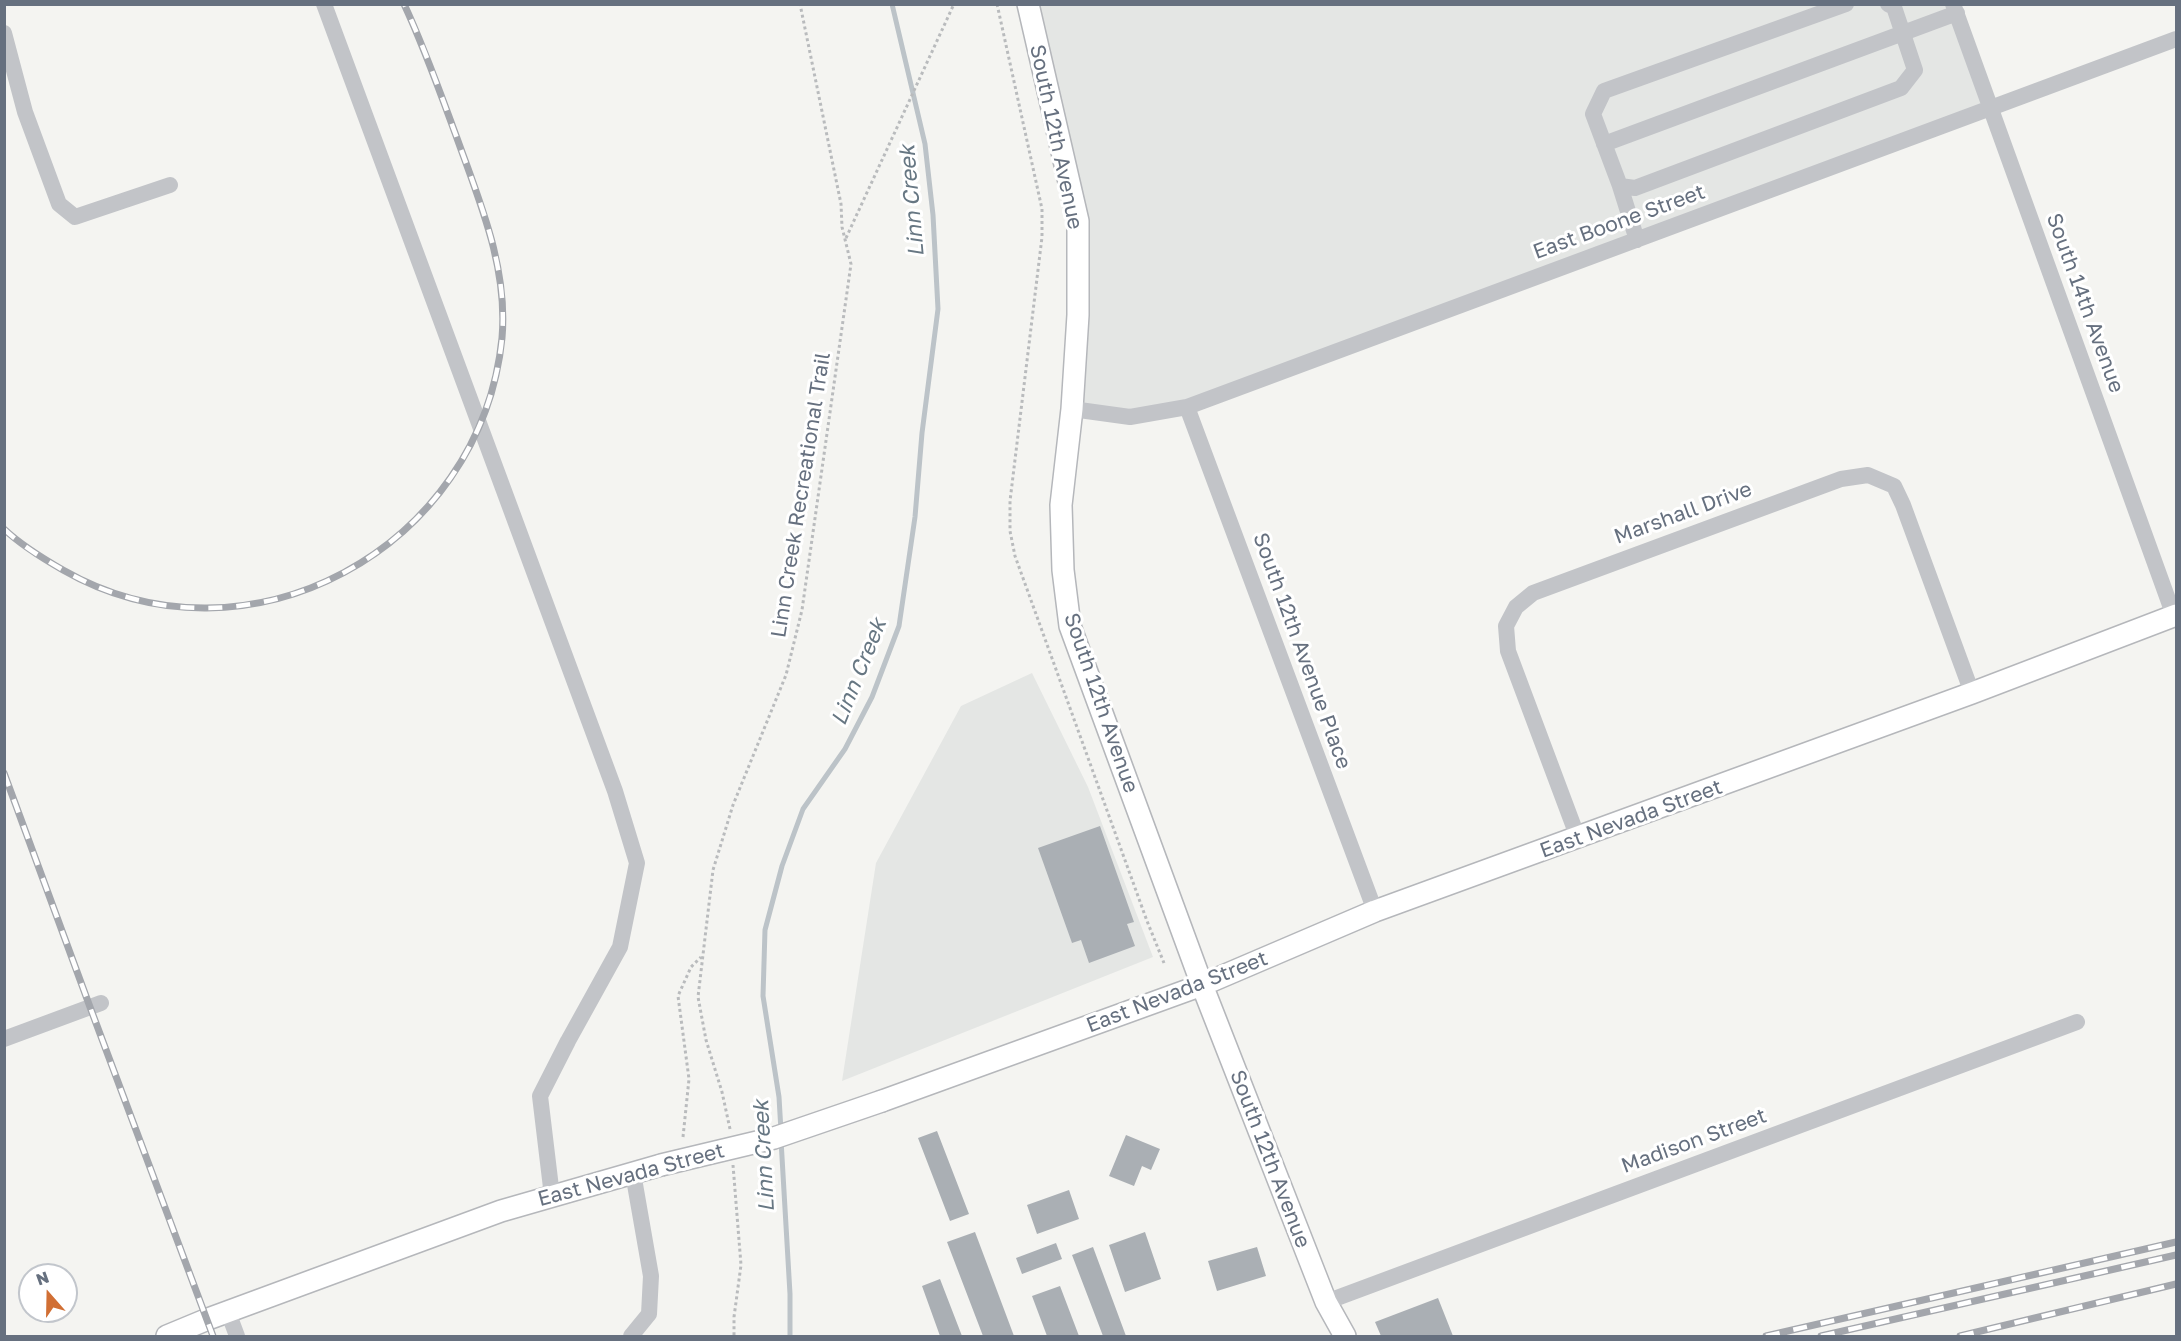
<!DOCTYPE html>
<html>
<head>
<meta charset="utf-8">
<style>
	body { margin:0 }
	#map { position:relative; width:2181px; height:1341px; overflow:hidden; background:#f4f4f1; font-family:"Golos Text",sans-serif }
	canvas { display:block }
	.frame { position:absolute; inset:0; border:6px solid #66707f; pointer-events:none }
	.north { position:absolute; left:18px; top:1263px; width:60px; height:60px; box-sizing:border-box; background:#fff; border:2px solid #c2c6cc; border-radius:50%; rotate:340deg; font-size:16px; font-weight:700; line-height:24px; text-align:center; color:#66707f }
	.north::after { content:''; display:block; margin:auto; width:21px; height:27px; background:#d16f34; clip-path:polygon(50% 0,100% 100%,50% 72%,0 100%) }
</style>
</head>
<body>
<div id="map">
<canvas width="2181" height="1341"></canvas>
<div class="frame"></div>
<div class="north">N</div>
</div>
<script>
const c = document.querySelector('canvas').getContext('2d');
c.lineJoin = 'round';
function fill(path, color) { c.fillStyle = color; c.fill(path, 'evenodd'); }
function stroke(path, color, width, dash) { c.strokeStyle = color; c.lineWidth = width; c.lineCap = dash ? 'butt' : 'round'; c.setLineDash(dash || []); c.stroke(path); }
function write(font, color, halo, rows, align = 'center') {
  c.font = font + ' "Golos Text",sans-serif'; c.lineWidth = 6; c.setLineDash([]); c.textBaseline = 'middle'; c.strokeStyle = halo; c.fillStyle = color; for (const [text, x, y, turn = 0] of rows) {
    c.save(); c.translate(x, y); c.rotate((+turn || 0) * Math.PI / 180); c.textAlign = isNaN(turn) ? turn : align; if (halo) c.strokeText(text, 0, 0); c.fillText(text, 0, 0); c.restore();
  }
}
const built = new Path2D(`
	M1028,5H1953L1991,108L1187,407L1130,417L1072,409L1078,221Z
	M1032,673L1088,787L1153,957L842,1081L876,863L961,706Z`);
const stream = new Path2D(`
	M781,1131L779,1097L763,996L765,930L782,866L803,809L845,749L872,697L899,626L915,517L922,433L938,309L933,215L925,144L892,4
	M781,1140L790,1294V1336`);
const building = new Path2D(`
	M1100,826L1134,922L1127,924L1135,946L1089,963L1081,940L1072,943L1038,848Z
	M937,1131L969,1214L950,1221L918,1138Z
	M1126,1135L1160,1149L1151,1170L1142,1166L1134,1186L1109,1176Z
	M1069,1190L1079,1219L1037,1234L1027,1205Z
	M975,1232L1014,1336H983L947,1242Z
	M1145,1232L1161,1279L1125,1292L1109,1245Z
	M1056,1243L1062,1259L1022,1274L1016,1258Z
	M1093,1247L1126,1336H1103L1072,1255Z
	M1257,1247L1266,1276L1217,1291L1208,1261Z
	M940,1279L962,1336H940L922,1286Z
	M1060,1286L1079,1336H1047L1032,1296Z
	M1438,1298L1453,1336H1381L1375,1322Z`);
const path = new Path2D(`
	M997,4L1042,209V237L1010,501V531L1015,556L1147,921L1164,963
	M846,238L954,4
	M730,1129L722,1092L706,1040L698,997L713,870L733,805L786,675L802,610L851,264L842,227L841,204L800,4
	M683,1137L689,1079L678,996L691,967L701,957
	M733,1165L741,1265L734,1317V1336`);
const minor = new Path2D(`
	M324,4L615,791L637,863L620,947L568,1041L540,1096L552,1196
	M1846,4L1604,91L1593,114L1620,186L1635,188L1901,88L1915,70L1894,7L1888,4
	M1953,4L2174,616
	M4,33L25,112L59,204L75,217L170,185
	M1604,144L1957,13
	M1620,186L1637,240
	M1187,407L1375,911
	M1072,409L1130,417L1187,407L2176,39
	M1578,838L1508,651L1506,626L1516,607L1533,593L1841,479L1868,475L1894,486L1903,505L1972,693
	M4,1039L101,1003
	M1326,1302L2077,1022
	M228,1312L237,1336
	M631,1336L649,1314L651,1276L633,1173`);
const major = new Path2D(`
	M1028,4L1078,221V315L1072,409L1061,505L1063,570L1070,626L1202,985L1326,1302L1345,1336
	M882,1101L1202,985L1375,911L1972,693L2176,615
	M167,1336L208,1319L501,1211L661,1165`);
const rail = new Path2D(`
	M4,529C21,545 42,558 63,570C248,676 481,548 502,338C508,269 481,205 458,141C441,95 425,49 404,4
	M4,773L90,1007L213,1336
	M1766,1336L2176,1242
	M1821,1336L2176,1255
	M1960,1336L2176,1284`);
const majorBridge = new Path2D(`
	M661,1165L774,1138L882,1101`);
const streetNames = [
	["South 12th Avenue",1056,137,78],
	["East Boone Street",1619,222,-20],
	["South 14th Avenue",2085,303,70],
	["Linn Creek Recreational Trail",801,495,-81],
	["Marshall Drive",1683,513,-20],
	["South 12th Avenue Place",1302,651,70],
	["South 12th Avenue",1101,703,71],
	["East Nevada Street",1631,819,-20],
	["East Nevada Street",1177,992,-21],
	["Madison Street",1694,1141,-20],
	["South 12th Avenue",1270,1159,69],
	["East Nevada Street",631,1175,-15]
];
const waterNames = [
	["Linn Creek",912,201,-95],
	["Linn Creek",859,672,-68],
	["Linn Creek",764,1156,-93]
];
fill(built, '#e4e6e4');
stroke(stream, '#bcc3c8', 5);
fill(building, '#aaafb4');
stroke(major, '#b5b7bb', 24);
stroke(path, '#b9bbbd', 3, [3, 3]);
stroke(minor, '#c2c4c8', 16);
stroke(major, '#fff', 21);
stroke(rail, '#a3a6ac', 7);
stroke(rail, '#fff', 4.5, [14]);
stroke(majorBridge, '#b5b7bb', 24, []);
stroke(majorBridge, '#fff', 21);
write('21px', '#66707f', '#fff', streetNames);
write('italic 22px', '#677783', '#fff', waterNames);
</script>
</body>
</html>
